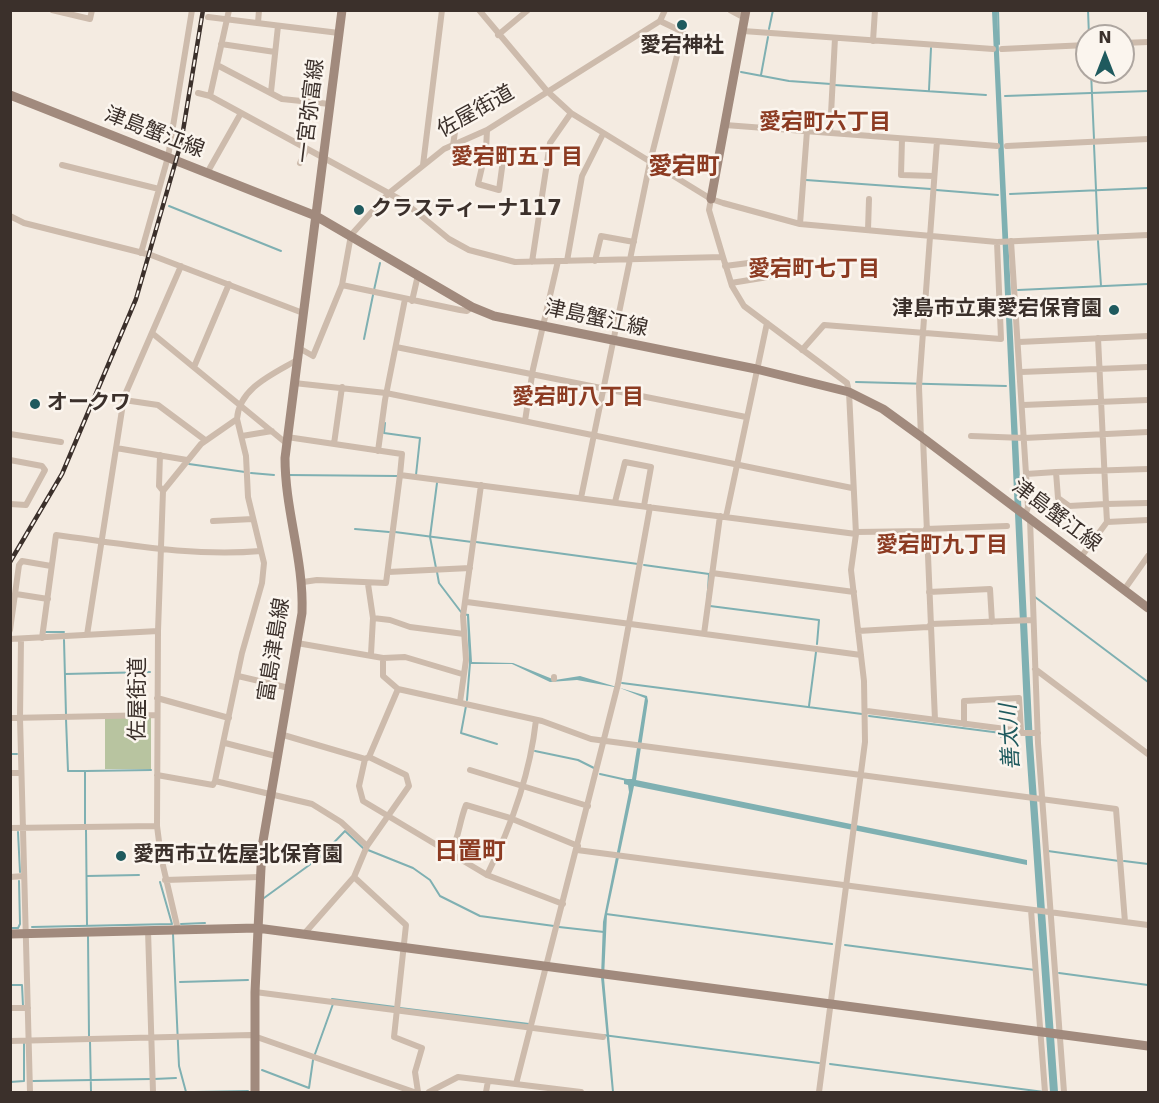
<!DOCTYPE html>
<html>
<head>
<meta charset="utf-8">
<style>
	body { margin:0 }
	#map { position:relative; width:1159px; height:1103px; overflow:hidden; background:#f4ebe1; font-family:"DejaVu Sans",sans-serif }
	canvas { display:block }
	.frame { position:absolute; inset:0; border:12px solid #3b302b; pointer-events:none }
	.north { position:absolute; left:1075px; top:24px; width:60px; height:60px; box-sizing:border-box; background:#fbf5ee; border:2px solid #aea6a0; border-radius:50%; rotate:0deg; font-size:16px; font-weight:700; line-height:24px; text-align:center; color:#3b302b }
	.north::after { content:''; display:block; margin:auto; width:21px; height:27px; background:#1f5a5e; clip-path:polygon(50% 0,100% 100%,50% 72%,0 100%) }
</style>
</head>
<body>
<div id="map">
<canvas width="1159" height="1103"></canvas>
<div class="frame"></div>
<div class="north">N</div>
</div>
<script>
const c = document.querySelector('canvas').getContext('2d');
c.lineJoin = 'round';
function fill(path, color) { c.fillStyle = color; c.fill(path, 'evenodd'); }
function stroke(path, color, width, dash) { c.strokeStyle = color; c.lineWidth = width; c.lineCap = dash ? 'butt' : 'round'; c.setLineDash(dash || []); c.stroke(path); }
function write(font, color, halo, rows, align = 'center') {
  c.font = font + ' "DejaVu Sans","Noto Sans JP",sans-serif'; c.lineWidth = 5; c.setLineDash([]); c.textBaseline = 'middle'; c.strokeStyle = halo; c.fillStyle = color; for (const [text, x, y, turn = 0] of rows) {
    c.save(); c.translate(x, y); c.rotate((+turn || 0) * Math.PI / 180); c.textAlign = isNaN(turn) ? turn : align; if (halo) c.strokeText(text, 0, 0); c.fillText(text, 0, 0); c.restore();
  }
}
const green = new Path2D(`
	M105,718H151V769H105Z`);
const water = new Path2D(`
	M992,11H997L1033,744L1058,1092H1050L1025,732Z
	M461,613L469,614L472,662L513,663L555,680L580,676L647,696L648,701L636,780L1027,860V865L634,786L607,914L604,978L614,1092H612L601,977L603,922L629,792L628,785L624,784V779H632L645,698L620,688L577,680L550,682L512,664H469L467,616Z`);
const stream = new Path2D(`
	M998,10L999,44
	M1088,10L1089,36
	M769,29L773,10
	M741,72L789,81L831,84
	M1091,72L1094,139
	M761,75L768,37
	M834,85L986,95
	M929,90L931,48
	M1005,96L1148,91
	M1094,145L1098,234
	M806,180L931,189
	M936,190L998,195
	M1010,194L1148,188
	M169,206L281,251
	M1098,241L1101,286
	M374,290L380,263
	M1018,290L1148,284
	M364,339L373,295
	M856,382L1006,386
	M385,423L384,433L420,438L416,475
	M189,464L245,472
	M251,473L274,475
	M288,475L397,476
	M355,529L389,532
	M395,532L472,542
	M476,542L638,564
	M644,565L709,574L707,605
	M436,568L430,537L437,483
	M437,572L439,583L461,612
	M1035,597L1148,682
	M710,606L819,620L817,644
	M45,632H64
	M64,640L66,715
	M65,674L150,672
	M622,683L862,714
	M467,700L470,663
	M466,706L461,733L497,744
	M809,706L816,652
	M869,716L1001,733V737L1015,738
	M66,719L68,771H85V824
	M1001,733L1011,736
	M535,751L578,760L594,768
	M10,754H17
	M86,771L151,770
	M600,774L627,780
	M86,829L87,925
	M18,832L20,872
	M368,850L413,868L430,880L440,896L480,916L554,926
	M1048,851L1119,861
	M1124,861L1148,864
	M87,876L139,875
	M264,898L319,858L345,831L363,848
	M606,914L832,944
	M181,924L205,923
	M32,927L172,924L160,882
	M559,927L604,932
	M10,928H18L20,924L19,881
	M173,934L179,1066L186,1092
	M88,936L89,1036
	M845,945L1035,970
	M1059,973L1148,985
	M180,982L248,980
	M10,985H22L23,1006
	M332,999L395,1007
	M400,1008L529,1024
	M603,1035L819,1063
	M90,1041L91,1092
	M315,1054L333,1004
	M830,1064L1044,1092
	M262,1070L309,1088L313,1060
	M154,1079L176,1078
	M33,1081L151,1079
	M10,1082L24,1081V1042
	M194,1092L248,1091`);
const street = new Path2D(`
	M52,10L90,19L92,10
	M479,10L547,91L571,113L711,199L723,203L800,224L997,242L1148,235
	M730,10L745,18
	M208,17L339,33
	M258,23L259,10
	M743,31L993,49
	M498,35L528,10
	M873,41L875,10
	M1123,43L1148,42
	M221,44L275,52
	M1002,49L1087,45
	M217,65L282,99L330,104
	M271,92L278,26
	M198,93L210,96L403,201L449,239L469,250L515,262L723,257
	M210,96L229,10
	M725,125L937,141
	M830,133L835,38
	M902,139L901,175L934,176
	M453,145L455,132
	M1007,146L1148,139
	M486,150L504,153L499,190L478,184L486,150L487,130
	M300,163L307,149
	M62,165L159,189
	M423,165L442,10
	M207,173L241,113
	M711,199L709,210L723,257L732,286L744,306L847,383L849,392L856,534L851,570L864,681L865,742L819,1092
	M10,216L24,223L151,255L303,313
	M800,224L807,131
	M868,230L869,199
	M1011,241L1026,474L1028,507L1025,516
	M141,253L168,157L192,10
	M567,261L582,176L603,134
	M595,261L601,236L634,242
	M532,262L550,143L571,113
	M725,266L764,261L768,277L731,283
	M342,285L460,310L467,311L472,307
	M412,301L418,275
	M152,333L286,443
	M1019,342L1148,336
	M396,347L746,417
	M299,348L313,356L342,285L351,235L389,193L444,149L487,130L660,21L665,10
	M802,350L824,325L1001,339L997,242
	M194,367L229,284
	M1021,372L1148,367
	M294,383L386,393L852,488
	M124,400L158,405L205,440
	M1023,405L1148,400
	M237,419L246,456L248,497L264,563L262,583L242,653L215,781L312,804L341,822L367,846
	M525,421L533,369L558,261
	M10,434L61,442
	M242,436L272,431
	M971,436L1024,438L1148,432
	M287,437L402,454L400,475L856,534
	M921,437L919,387L937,141L997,146
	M923,438L935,720
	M334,444L342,387
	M116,448L187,460
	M378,451L385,400L405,299
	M160,455L159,486L163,491
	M10,460L42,466L45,470L26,505L10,504
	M1056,472L1148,469
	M1026,474L1056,472L1058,498L1069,506L1106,504L1098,338
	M581,498L650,162L683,32L660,21
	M615,502L625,462L651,467L644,506
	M726,517L767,323
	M1030,519L1038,743L1064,1092
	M213,521L253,519
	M1107,522L1148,520
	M926,529L1007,526
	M856,532L926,531
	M1081,557L1107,522L1106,504L1148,503
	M388,572L470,568
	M712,573L854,592
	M303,582L317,580L386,583L400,475
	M368,584L373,618L371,654
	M1124,590L1148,556
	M929,592L990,589L992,622
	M16,594L48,599
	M467,602L861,655
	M373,618L390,620L410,627L464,634
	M10,630L19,565L22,561L51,566
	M858,631L928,627L931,624L1033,620
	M704,634L720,516
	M87,635L124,397L181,266
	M42,638L56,535C125,544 191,557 261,551
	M10,639L158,631
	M21,639L20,718L30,1092
	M297,643L383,658V676L398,689L542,721L591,739L1116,809L1125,922
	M383,658L405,657L462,674
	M1035,669L1148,754
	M238,676L289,688
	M554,679V677
	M157,698L229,718
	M460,702L466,660L463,616L481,485
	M867,711L1021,731L1019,698L964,701V724
	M10,718L157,715
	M1021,733H1038
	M280,734L365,759L359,786L363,801L487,875L563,904
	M225,743L276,756
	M369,757L398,689
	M470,770L588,806
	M10,773H21
	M157,775L213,785L215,781
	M10,828L157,826
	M577,850L1148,925
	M450,854C459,839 459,822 466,805L510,818L578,846
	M487,875C512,825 530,775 536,720
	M10,877L24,876
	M354,877L406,925L394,1037L422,1048L415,1072L418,1092
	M165,880L260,877
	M1031,910L1045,1092
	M148,930L153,1092
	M178,930L161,857L157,826L158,631L163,491L201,444L237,419C239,388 273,374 297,360
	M304,934L354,877L367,846L409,786L406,775L369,757L365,759
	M255,992L603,1037
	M10,1008H28
	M10,1041L251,1035L414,1092
	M516,1084L618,684L650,507
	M429,1092L458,1077L581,1092
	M486,1092L488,1081`);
const secondary = new Path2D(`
	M10,95L316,216L472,307L494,316L756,369L849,392L883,409L923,438L1148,608
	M711,199L746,10
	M10,934L257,928L1148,1046
	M255,1092V992L262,847L302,613C304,559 285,511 285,458L342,10`);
const rail = new Path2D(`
	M10,562L62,474L136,299L181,143L203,10`);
const markers = [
	[682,25,6,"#1f5a5e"],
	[359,210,6,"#1f5a5e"],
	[1114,310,6,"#1f5a5e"],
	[35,404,6,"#1f5a5e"],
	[121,856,6,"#1f5a5e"]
];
const poiNames = [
	["愛宕神社",682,47,"center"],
	["クラスティーナ117",371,210],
	["津島市立東愛宕保育園",1102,310,"right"],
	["オークワ",47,404],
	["愛西市立佐屋北保育園",133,856]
];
const streetNames = [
	["一宮弥富線",311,111,-83],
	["佐屋街道",476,112,-29],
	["津島蟹江線",154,133,21],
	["津島蟹江線",596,319,12],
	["津島蟹江線",1056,516,37],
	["富島津島線",275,650,-81],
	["佐屋街道",139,699,-90]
];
const neighbourhoodNames = [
	["愛宕町六丁目",825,123],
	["愛宕町五丁目",517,158],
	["愛宕町七丁目",814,270],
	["愛宕町八丁目",578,398],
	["愛宕町九丁目",942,546]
];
const waterNames = [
	["善太川",1011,737,-93]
];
const quarterNames = [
	["愛宕町",684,168],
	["日置町",470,853]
];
fill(green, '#b8c4a0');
fill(water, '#7fb0b2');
stroke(stream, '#7fb0b2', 2);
stroke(street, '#cdbbac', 6);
stroke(secondary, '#a18a7d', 9);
stroke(rail, '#3b302b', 4.5);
stroke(rail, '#fbf5ee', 2, [7]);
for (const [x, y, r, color] of markers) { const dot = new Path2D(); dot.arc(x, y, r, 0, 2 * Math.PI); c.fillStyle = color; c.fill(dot); stroke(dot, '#fbf5ee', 2); }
write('bold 21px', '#3b302b', '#fbf5ee', poiNames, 'left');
write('21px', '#3b302b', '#fbf5ee', streetNames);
write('bold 22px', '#8c3b22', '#fbf5ee', neighbourhoodNames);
write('italic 22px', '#1f5a5e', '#fbf5ee', waterNames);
write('bold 24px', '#8c3b22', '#fbf5ee', quarterNames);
</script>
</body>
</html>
